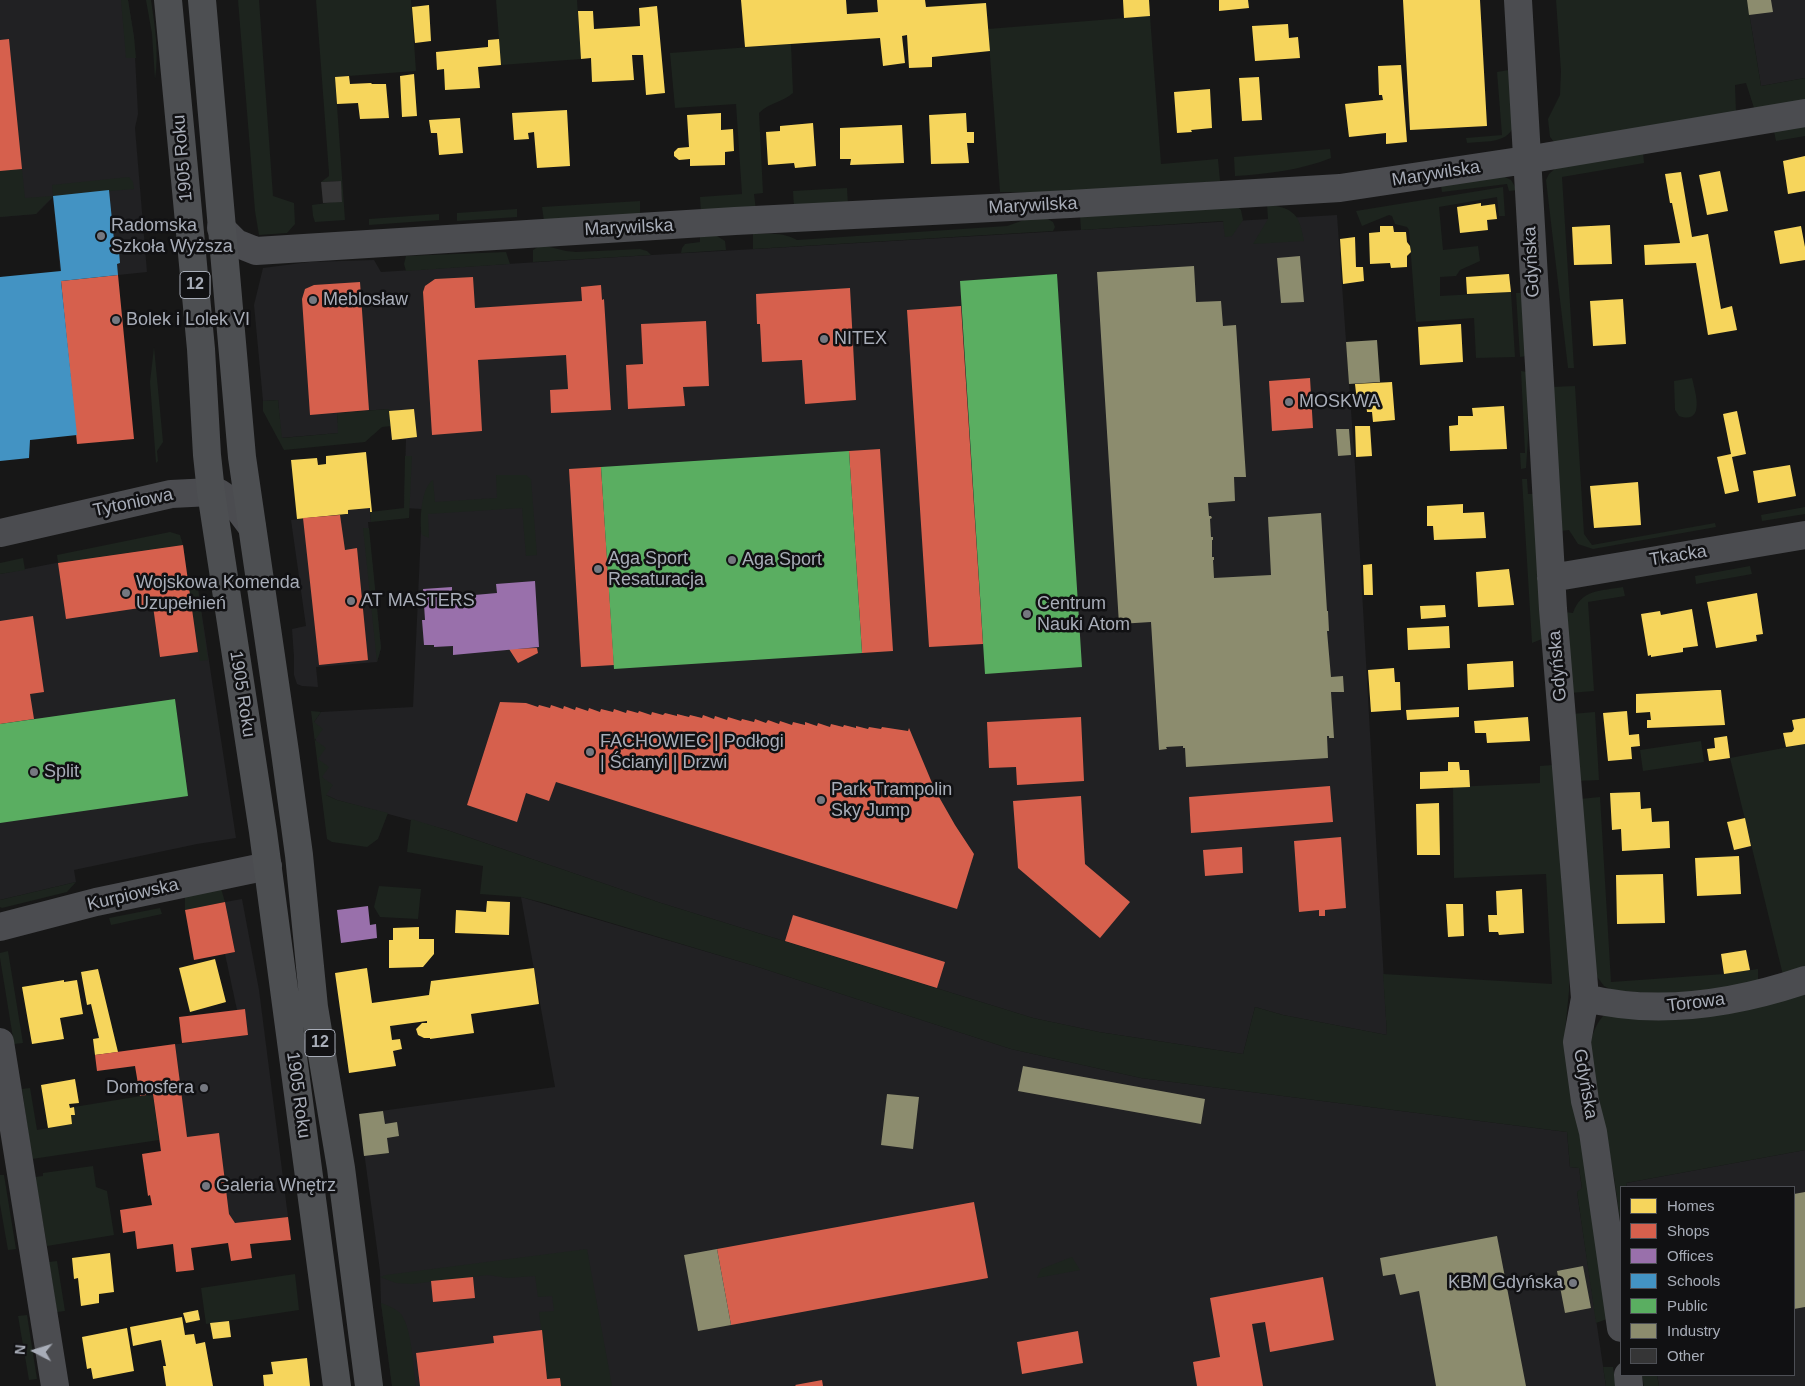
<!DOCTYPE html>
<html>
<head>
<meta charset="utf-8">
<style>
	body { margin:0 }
	#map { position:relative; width:1805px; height:1386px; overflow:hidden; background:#171717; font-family:Helvetica,sans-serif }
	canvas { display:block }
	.legend { position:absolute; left:1620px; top:1186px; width:175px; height:190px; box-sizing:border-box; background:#111113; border:1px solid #4d4f55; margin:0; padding:6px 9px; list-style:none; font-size:15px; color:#a8adb8 }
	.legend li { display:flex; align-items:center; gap:10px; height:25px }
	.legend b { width:25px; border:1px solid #4d4f55 }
	.north { position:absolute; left:10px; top:1326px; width:50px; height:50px; -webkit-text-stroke:4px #111113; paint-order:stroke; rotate:275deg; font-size:14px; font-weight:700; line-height:20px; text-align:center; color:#a8adb8 }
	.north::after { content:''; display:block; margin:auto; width:18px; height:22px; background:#a8adb8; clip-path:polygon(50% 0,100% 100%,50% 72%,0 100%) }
</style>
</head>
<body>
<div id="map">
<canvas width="1805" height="1386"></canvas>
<ul class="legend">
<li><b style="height:14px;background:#f6d55c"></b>Homes</li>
<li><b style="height:14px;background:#d6604d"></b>Shops</li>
<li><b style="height:14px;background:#9970ab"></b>Offices</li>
<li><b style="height:14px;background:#4393c3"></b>Schools</li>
<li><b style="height:14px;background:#5aae61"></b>Public</li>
<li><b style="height:14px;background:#8c8c6e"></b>Industry</li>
<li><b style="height:14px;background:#353536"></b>Other</li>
</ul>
<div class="north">N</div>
</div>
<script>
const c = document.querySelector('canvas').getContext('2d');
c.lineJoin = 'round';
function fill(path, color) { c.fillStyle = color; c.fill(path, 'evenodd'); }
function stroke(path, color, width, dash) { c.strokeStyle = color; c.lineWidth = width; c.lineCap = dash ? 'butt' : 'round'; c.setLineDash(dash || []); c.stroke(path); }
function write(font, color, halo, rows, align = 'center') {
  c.font = font + ' Helvetica,sans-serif'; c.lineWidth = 5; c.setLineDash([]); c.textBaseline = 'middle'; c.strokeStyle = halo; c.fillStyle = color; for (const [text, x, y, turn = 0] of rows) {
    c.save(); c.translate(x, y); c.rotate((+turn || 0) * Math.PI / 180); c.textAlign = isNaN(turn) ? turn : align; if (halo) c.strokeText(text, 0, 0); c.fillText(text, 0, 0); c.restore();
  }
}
const built = new Path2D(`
	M0,0H128L134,37L138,114L135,128L147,272L61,281L53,197L36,214L0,217Z
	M1747,0H1805V78L1761,86Z
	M1337,215L1355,466L1387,1035L1283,1015L1255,1007L1243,1054L1099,1032L1033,1018L661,903L447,830L337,800L326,795L318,759L314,722L321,712L413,707L422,509L404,508L406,439L392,440L389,409L337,413L339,433L281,438L278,400L263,401L254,305L263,268L309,262L374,260L381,272L618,257Z
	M370,508L371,522H368L381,648L377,662L316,667L318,687L302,686L297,684L294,675V657L292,629L306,626L291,520L346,514L348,513V510Z
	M183,545L188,580L198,589L236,838L197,844L74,870L76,882L0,900V574L61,562Z
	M521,897L755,966L1011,1049L1141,1078L1567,1132L1570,1167L1579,1168L1582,1189L1577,1192L1606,1386H392L381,1303L380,1271L359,1114L555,1087Z
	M242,899L259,990L288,1217L171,1232L147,1048L248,1035L244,1009L237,1010L225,954L235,952L225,902Z
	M1805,1150V1386H1659L1657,1375H1794V1187H1627L1626,1183Z`);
const green = new Path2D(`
	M121,0H128L134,37L136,58H126Z
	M146,0H151C155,27 159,52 155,79L152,34Z
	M238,0H259L273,196L294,203L295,224L287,233L259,235L255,211Z
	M316,0H411L416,71L335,77L345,220L315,222L313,216L312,205L342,201L340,181L321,182L329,176V173Z
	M496,0H577L581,59L501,65Z
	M1556,0H1747L1761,86L1805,78V100L1755,111L1746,83L1735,85L1736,113L1555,143L1550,137L1548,119L1560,95L1561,71Z
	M1150,16L1161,164L1218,159L1220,181L1054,193L1000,192L988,29Z
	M791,44L793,93C783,102 768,103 759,113L763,193L754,194L756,210L701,213L700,197L742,194L736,104L675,108L670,53Z
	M1509,70L1513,127C1507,144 1482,141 1467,143L1466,138L1502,135L1497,72Z
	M1805,125V136L1776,141L1774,131Z
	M1330,149L1331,158C1301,170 1268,174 1235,176L1234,157Z
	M1643,152L1644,163L1562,177L1574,368H1568L1546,180L1549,174L1558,166Z
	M22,169L25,198L53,196L52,185L129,177L133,182L134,189L53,196L36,214L0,217V171Z
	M1503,176L1511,180L1517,190L1509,191L1507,184L1442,192L1441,186Z
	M1503,187L1505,216H1499L1497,197L1439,207L1443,250L1478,246L1480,261L1460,270L1456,276L1440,277V296L1511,292L1515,357L1476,358L1474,318L1416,322L1409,230L1407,227L1395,224L1392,216L1389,215L1362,226L1356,211Z
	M847,188L848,205L794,208L793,191Z
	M640,201V215L544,221L542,207Z
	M1267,204C1295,209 1299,214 1304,241L1253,244L1268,219Z
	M1237,206L1241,210L1243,220L1232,236L1225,237L1223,221L1081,230L1080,215Z
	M517,209V217L457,221V213Z
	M439,214V220L369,225V219Z
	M1046,218L1053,222L1055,227L1053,231L753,249V234C769,234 783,232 797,240L1007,226L1027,219Z
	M700,236H717L725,241L726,250L681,253L682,248L685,244L700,242Z
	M546,246L566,251L576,252L640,249L647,251L651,255L533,262V250L538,247Z
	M506,252L510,264L406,271L404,264L406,256Z
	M1516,293H1524L1527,356L1520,357Z
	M154,347L163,442L157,451L158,461L156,463L150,382Z
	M1521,371L1527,372L1528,438L1526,468L1521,469L1520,453H1525Z
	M1692,378C1695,391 1706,425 1679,416L1675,410L1674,381Z
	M1575,386L1584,534L1592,545L1715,523L1716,527L1593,549L1578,544L1569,530L1560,531L1551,387Z
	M278,400L282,438L338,433L337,413L389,409L391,426L382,427L365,442L284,450L263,411V401Z
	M405,456H412L409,518L371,522L370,512L404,508Z
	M496,475H526L531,479L537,555L526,556L522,508L428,514L429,538L422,535C419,523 421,487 433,480L435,502L497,498Z
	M1522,479H1527L1528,494H1533L1542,639L1532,643Z
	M1805,507V514L1762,521L1761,515Z
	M363,528H369L381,648L377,662Z
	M170,532L180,535L183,545L58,563L57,555Z
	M23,558L25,570L0,574V563Z
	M1750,566L1752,574L1696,584L1695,576Z
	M188,580L198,589L208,660L200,661Z
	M1623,587L1625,596L1588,602L1594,691L1570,693L1565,612L1573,613C1581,589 1601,591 1623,587Z
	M311,711L321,712L314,722L323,729L315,740L326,748L318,759L329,767L322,777L333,785L326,795L337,800L388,813L378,839L367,847L332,842L327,839Z
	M1595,712L1599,780L1577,781L1572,714Z
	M1701,741L1704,762L1643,771L1640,750Z
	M1805,744V968L1783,975L1730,758Z
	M1553,765L1569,969V991L1565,1031V1053L1580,1131L1607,1319L1596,1323L1577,1192L1582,1188L1579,1168L1570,1167L1567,1132L1141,1078L1011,1049L755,966L548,904L521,897L480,894L483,866L407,852L411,819L447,830L661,903L1033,1018L1099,1032L1243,1054L1255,1007L1283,1015L1387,1035L1383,974L1552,984L1546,874L1454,878L1453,787L1540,783V766Z
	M1600,797L1611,982L1724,974L1758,969V980L1692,997L1612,990L1604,986L1592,970L1580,799Z
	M76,882L67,892L2,908L0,907V900Z
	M220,885L225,902L185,910V894Z
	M379,886L421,889L418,919L380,917L374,907Z
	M160,908L162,914L111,925L109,918Z
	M8,951L23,1043L14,1044L0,958V953Z
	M1805,989V1150L1626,1183L1627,1187H1621V1227L1614,1177L1589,1047C1593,1033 1596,1022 1607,1012Z
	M30,1088L37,1130L72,1124L71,1115L75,1114L74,1107L153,1094L159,1140L32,1159L22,1089Z
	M93,1166L96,1187L107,1191L114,1235L47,1246L35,1177L43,1176V1173Z
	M0,1175H4L16,1249L8,1250L0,1204Z
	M587,1249L612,1386H561L560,1378L547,1379L539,1312L554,1311L552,1296L538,1297L535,1276L508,1278L488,1275L412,1284L396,1283L380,1277L386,1275Z
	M1072,1257L1080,1270L1037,1278L1041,1269Z
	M57,1261L65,1311L57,1312L49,1262Z
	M295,1274L299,1310L206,1324L201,1288Z
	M381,1303C387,1305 394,1308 399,1312C412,1324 413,1368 416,1386H392Z
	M27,1315L37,1379L29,1380L18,1316Z
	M1603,1367H1613L1616,1386H1606Z
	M1642,1375H1657L1659,1386H1644Z`);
const homes = new Path2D(`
	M741,0H846L847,14L878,12L877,0H925L926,7L986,3L990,51L932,57V67L909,68L907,35L902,36L905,63L883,66L880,38L745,47Z
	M1123,0H1149L1150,16L1124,18Z
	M1219,0H1248L1249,8L1219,11Z
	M1403,0H1480L1487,126L1410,130Z
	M429,5L431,41L415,43L412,7Z
	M657,6L665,93L646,95L643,55H632L634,80L592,82L591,58L581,59L578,11H593L594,29L640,26L639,8Z
	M1288,24L1289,38L1298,37L1300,58L1255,61L1252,26Z
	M499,39L501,65L478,67L480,88L445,90L444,69L437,70L436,52L488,47V40Z
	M1401,65L1407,142L1386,144V133L1349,137L1345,104L1383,100L1382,95H1379L1378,66Z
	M414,74L417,116L402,117L400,76Z
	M349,76L350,84L371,83L372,84H386L389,118L360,119L358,103L337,104L335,77Z
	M1259,77L1262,120L1242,121L1239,78Z
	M1210,89L1212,128L1191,130L1192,132L1177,133L1174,92Z
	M567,110L570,166L537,168L534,132L528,133L529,139L514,140L512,113Z
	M721,113V130L733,129L734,151L725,152V165L690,166V159L679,160L674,156V152L678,148L689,147L687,115Z
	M966,113L967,132H974V143H967L969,163L931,164L929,115Z
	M460,118L463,153L439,155L437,133H431L429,120Z
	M813,123L816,166L795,168L794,163L768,165L766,132L780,131V126Z
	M902,125L904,163L850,165L851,159H840V128Z
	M1805,156V191L1788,194L1783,161Z
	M1720,171L1728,211L1707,215L1699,175Z
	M1681,172L1692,237L1708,234L1721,309L1732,306L1737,330L1708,335L1696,263L1645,265L1644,245L1680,243L1672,203H1670L1665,174Z
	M1481,203V206L1495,204L1497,219L1487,220L1488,230L1460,233L1457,207Z
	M1610,225L1612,264L1574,265L1572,227Z
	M1380,226H1393L1394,232H1406L1407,242L1410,246L1411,252L1407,256V267L1391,268L1390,263L1370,264L1369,233L1380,232Z
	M1801,226L1805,247V260L1780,264L1774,231Z
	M1355,237L1356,267H1363L1364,281L1343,284L1340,239Z
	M1509,274L1511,292L1467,294L1466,277Z
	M1623,299L1626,344L1593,346L1590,301Z
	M1461,324L1463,362L1420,365L1418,327Z
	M1392,382L1395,420L1373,422L1372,412H1367L1366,402H1357L1355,384Z
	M1504,406L1507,449L1450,451L1449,426L1458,425V416H1473L1472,408Z
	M414,409L417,437L392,440L389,411Z
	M1737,411L1746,454L1732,457L1739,491L1725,494L1717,457L1731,454L1723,414Z
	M1355,426H1370L1372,456L1356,457Z
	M366,452L372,512H370V508L348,510V514H346L297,519L291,460L317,458L318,465L326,464V456Z
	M1790,465L1796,496L1758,503L1753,471Z
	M1638,482L1641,525L1594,528L1590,486Z
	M1463,504V513L1484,512L1486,538L1434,540L1433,526H1427V506Z
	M1372,564L1373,595H1364L1363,565Z
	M1509,569L1514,605L1478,607L1476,572Z
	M1757,593L1763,634L1756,635L1757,641L1716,648L1707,602Z
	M1445,605L1446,617L1421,619L1420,606Z
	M1692,609L1698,646L1683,648V652L1651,657V655L1648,656L1641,614L1660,611L1661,615Z
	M1449,626L1450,648L1408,650L1407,628Z
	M1513,661L1514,687L1468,690L1467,664Z
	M1394,668L1395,682H1400L1401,710L1371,712L1368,670Z
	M1717,690H1721L1725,725L1647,728V720H1651L1650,712L1636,713V694Z
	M1459,707V717L1407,720L1406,710Z
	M1627,711L1629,735L1639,734L1640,746L1631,747L1632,759L1608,761L1603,713Z
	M1528,717L1530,741L1487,743L1486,733H1475L1474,721Z
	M1805,718V744L1786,747L1783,733L1792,732L1794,729L1792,720Z
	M1727,736L1730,758L1709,761L1707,749L1715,748L1714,738Z
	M1448,762H1459L1460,770H1469L1470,787L1420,789V772L1448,771Z
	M1640,792L1641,809L1651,808L1652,822L1669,821L1670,848L1622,851L1621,829L1612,830L1610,793Z
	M1439,803L1440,855H1417L1416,804Z
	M1745,818L1751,846L1734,850L1727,822Z
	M1739,856L1741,894L1697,896L1695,858Z
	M1663,874L1665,923L1617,924L1616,875Z
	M1522,889L1524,933L1499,935L1498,932H1489L1488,915H1497L1496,891Z
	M487,901L510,902L509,935L455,933L456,910L486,912Z
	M1446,904H1463L1464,936L1448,937Z
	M419,927V939H434V954L423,967L389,968V940H393V928Z
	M1746,950L1750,970L1724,974L1721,954Z
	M215,959L226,1002L190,1012L179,968Z
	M367,968L372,1003L429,995L431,981L534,968L539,1004L471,1014L474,1033L430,1039V1038H424L418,1035L416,1029L422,1023H427V1021L390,1026L392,1040L400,1039L402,1049L393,1051L396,1066L349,1073L335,973Z
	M98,969L118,1052L95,1055L93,1039L99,1038L91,1004L87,1005L81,972Z
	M64,980V982L77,980L83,1014L60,1018L64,1039L32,1044L22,987Z
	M75,1079L79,1103L69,1104L70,1108L74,1107L75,1115H71L72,1124L48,1128L41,1085Z
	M110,1253L114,1292L99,1294V1303L81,1306L78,1278L74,1279L72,1258Z
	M198,1310L200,1320L186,1323L183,1313Z
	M182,1317L185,1335L194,1334L196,1344L205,1342L213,1386H166L163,1366H166L161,1340L133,1346L130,1327Z
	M229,1321L231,1337L213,1339L210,1323Z
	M127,1328L134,1371L93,1379L91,1368L87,1369L82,1337Z
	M307,1358L310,1386H264L263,1375L273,1374L271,1362Z`);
const shops = new Path2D(`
	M9,39L22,169L0,171V40Z
	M118,275L134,439L77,444L61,281Z
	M473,277L475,308L582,301L581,287L601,285L602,300L604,299L611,410L551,413L550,390L568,389L566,355L478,360L482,431L432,435L423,292L425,286L435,279Z
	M360,282L369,410L310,415L302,299L305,289L314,285Z
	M850,288L856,400L805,404L802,360L762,362L760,324H757L756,294Z
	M961,306L983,644L929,647L907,310Z
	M706,321L709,386L683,387L685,406L628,409L626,365L643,364L641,324Z
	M1310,378L1313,428L1272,431L1269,381Z
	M880,449L893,651L862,653L849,451Z
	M601,467L614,665L581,667L569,469Z
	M340,515L345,550L357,548L368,660L319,665L303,518Z
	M183,545L198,652L160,657L153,606L66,619L58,563Z
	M33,616L44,692L30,694L34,719L0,724V621Z
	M537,648L538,653L518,663L509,649Z
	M500,702L526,703L538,707L539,705L550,708L551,705L563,709L564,706L575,710L576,707L588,711L589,708L600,712L601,709L613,712L614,709L626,713L627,710L638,713L639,711L651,715L652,712L663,715L665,713L677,716V714L689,717L690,715L702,718L703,715L714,719L715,716L727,720L728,717L741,721L742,719L754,722L755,719L766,723L768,720L779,724L780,721L792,725L793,722L805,725V722L817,726L818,723L830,727L831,724L843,727L844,725L856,728V726L868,729L869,727L881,729L882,727L908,731L909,728L935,790L955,825L974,854L957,909L556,782L549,801L526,793L517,822L467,805Z
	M1081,717L1084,781L1017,785L1016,767L989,768L987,722Z
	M1330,786L1333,822L1191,833L1189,797Z
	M1081,796L1085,864L1130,902L1100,938L1018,868L1013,801Z
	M1341,837L1346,908L1325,910V916H1319V910L1299,912L1294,841Z
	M1242,847L1243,873L1205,876L1203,850Z
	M225,902L235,952L194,960L185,910Z
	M793,915L945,962L937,988L785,941Z
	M245,1009L248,1035L182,1043L179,1017Z
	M175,1044L187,1137L219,1133L229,1214L235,1223L288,1217L291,1240L250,1244L252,1258L231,1261L228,1243L191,1248L194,1270L176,1272L173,1244L137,1249L135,1231L123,1233L120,1210L152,1205L150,1195L148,1196L142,1154L161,1151L153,1094L140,1096L135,1066L97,1071L95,1055Z
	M974,1202L988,1278L731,1325L717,1249Z
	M473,1277L475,1298L433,1302L431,1281Z
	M1323,1277L1334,1340L1270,1352L1265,1322L1252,1324L1263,1386H1197L1193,1362L1220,1357L1210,1298Z
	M542,1330L547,1379L560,1378L561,1386H420L416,1353L494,1343L493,1336Z
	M1078,1331L1083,1363L1022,1374L1017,1342Z
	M822,1380L823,1386H796L795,1385Z`);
const offices = new Path2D(`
	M535,581L539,647L453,655V646L434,647V645H424L422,620H425L423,589L452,587V597L497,593L496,584Z
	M368,906L370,925L376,924L377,938L341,943L337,910Z`);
const schools = new Path2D(`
	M109,190L114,240H118L120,263L117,264L118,275L61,281L77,435L30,440L29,458L0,461V277L61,271L53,196Z`);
const public = new Path2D(`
	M1057,274L1082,667L985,674L960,281Z
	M849,451L862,653L614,669L601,467Z
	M175,699L188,796L0,823V724Z`);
const industry = new Path2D(`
	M1747,0H1771L1773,12L1749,15Z
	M1300,256L1304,302L1281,303L1277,258Z
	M1194,266L1196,302L1221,301L1223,326L1236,325L1246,477H1234L1235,501L1208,503L1209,516H1211L1212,518L1210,519L1211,537H1213V540H1212V557H1214V560H1213L1214,578L1271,575L1268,517L1321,513L1327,611H1328L1329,631H1327L1331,677L1343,676L1344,692H1331L1334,738H1329V736H1327L1328,758L1186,767L1185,748H1183V746L1166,747L1167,749L1159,750L1151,622L1119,624L1097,272Z
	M1377,340L1380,382L1349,384L1346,342Z
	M1336,429H1349L1351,455L1338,456Z
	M1023,1066L1205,1099L1201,1124L1018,1091Z
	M887,1094L919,1097L913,1149L881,1145Z
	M383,1111L385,1124L397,1122L399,1136L387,1138L389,1153L364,1156L359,1114Z
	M1805,1192V1307L1794,1309V1194Z
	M1497,1236L1526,1386H1436L1419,1291L1400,1295L1395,1274L1383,1276L1380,1258Z
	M717,1249L731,1325L698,1331L684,1255Z
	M1583,1266L1591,1308L1565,1313L1557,1271Z`);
const building = new Path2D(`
	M341,181L342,202L323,203L321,182Z`);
const street = new Path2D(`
	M1518,0L1553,609L1585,998L1577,1042L1585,1101L1593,1132L1621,1328
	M221,228L236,243L256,251L735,221L1070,204L1340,188L1526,160L1805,113
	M0,533L171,494L211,492L219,493L234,503L252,527
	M1551,578L1805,535
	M0,927L96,902L268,866
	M1585,998C1659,1016 1734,1004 1805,980
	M0,1042L55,1386
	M1628,1375L1629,1386`);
const primary = new Path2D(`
	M168,0L201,349L207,455L211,492L263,832L337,1386
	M202,0L242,457L285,752L299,855L314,1007L341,1168L369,1386`);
const markers = [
	[101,236,5,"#757880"],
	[313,300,5,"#757880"],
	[116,320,5,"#757880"],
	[824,339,5,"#757880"],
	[1289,402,5,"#757880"],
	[732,560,5,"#757880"],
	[598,569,5,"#757880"],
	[126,593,5,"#757880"],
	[351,601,5,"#757880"],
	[1027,614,5,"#757880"],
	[590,752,5,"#757880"],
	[34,772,5,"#757880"],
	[821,800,5,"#757880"],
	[204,1088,5,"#757880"],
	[206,1186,5,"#757880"],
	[1573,1283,5,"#757880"]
];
const shields = [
	[195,285,30],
	[320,1043,30]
];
const shieldNames = [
	["12",195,285],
	["12",320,1043]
];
const streetNames = [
	["1905 Roku",183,158,-95],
	["Marywilska",1436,174,-9],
	["Marywilska",1033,206,-3],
	["Marywilska",629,228,-3],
	["Gdyńska",1532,262,-93],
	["Tytoniowa",133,503,-12],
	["Tkacka",1678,556,-9],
	["Gdyńska",1558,666,-95],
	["1905 Roku",242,694,81],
	["Kurpiowska",133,895,-13],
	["Torowa",1696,1003,-7],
	["Gdyńska",1585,1084,80],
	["1905 Roku",298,1095,82]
];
const poiNames = [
	["Radomska",111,226],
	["Szkoła Wyższa",111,247],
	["Meblosław",323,300],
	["Bolek i Lolek VI",126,320],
	["NITEX",834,339],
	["MOSKWA",1299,402],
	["Aga Sport",608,559],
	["Resaturacja",608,580],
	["Aga Sport",742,560],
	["Wojskowa Komenda",136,583],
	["Uzupełnień",136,604],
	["AT MASTERS",361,601],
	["Centrum",1037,604],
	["Nauki Atom",1037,625],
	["FACHOWIEC | Podłogi",600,742],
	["| Ścianyi | Drzwi",600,763],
	["Split",44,772],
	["Park Trampolin",831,790],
	["Sky Jump",831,811],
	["Domosfera",194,1088,"right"],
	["Galeria Wnętrz",216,1186],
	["KBM Gdyńska",1563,1283,"right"]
];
fill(built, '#212123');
fill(green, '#1d241e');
fill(homes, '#f6d55c');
fill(shops, '#d6604d');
fill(offices, '#9970ab');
fill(schools, '#4393c3');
fill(public, '#5aae61');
fill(industry, '#8c8c6e');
fill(building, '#353536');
stroke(street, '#4b4c50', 28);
stroke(primary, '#4d4f52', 28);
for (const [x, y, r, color] of markers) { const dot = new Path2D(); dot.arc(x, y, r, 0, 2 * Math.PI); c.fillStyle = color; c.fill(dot); stroke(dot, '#111113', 2); }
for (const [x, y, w] of shields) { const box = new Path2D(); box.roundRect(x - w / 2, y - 13.5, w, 27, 4); c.fillStyle = '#111113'; c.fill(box); stroke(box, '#a8adb8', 1); }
write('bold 16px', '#a8adb8', null, shieldNames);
write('18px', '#a8adb8', '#111113', streetNames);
write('18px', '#a8adb8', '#111113', poiNames, 'left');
</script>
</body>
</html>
